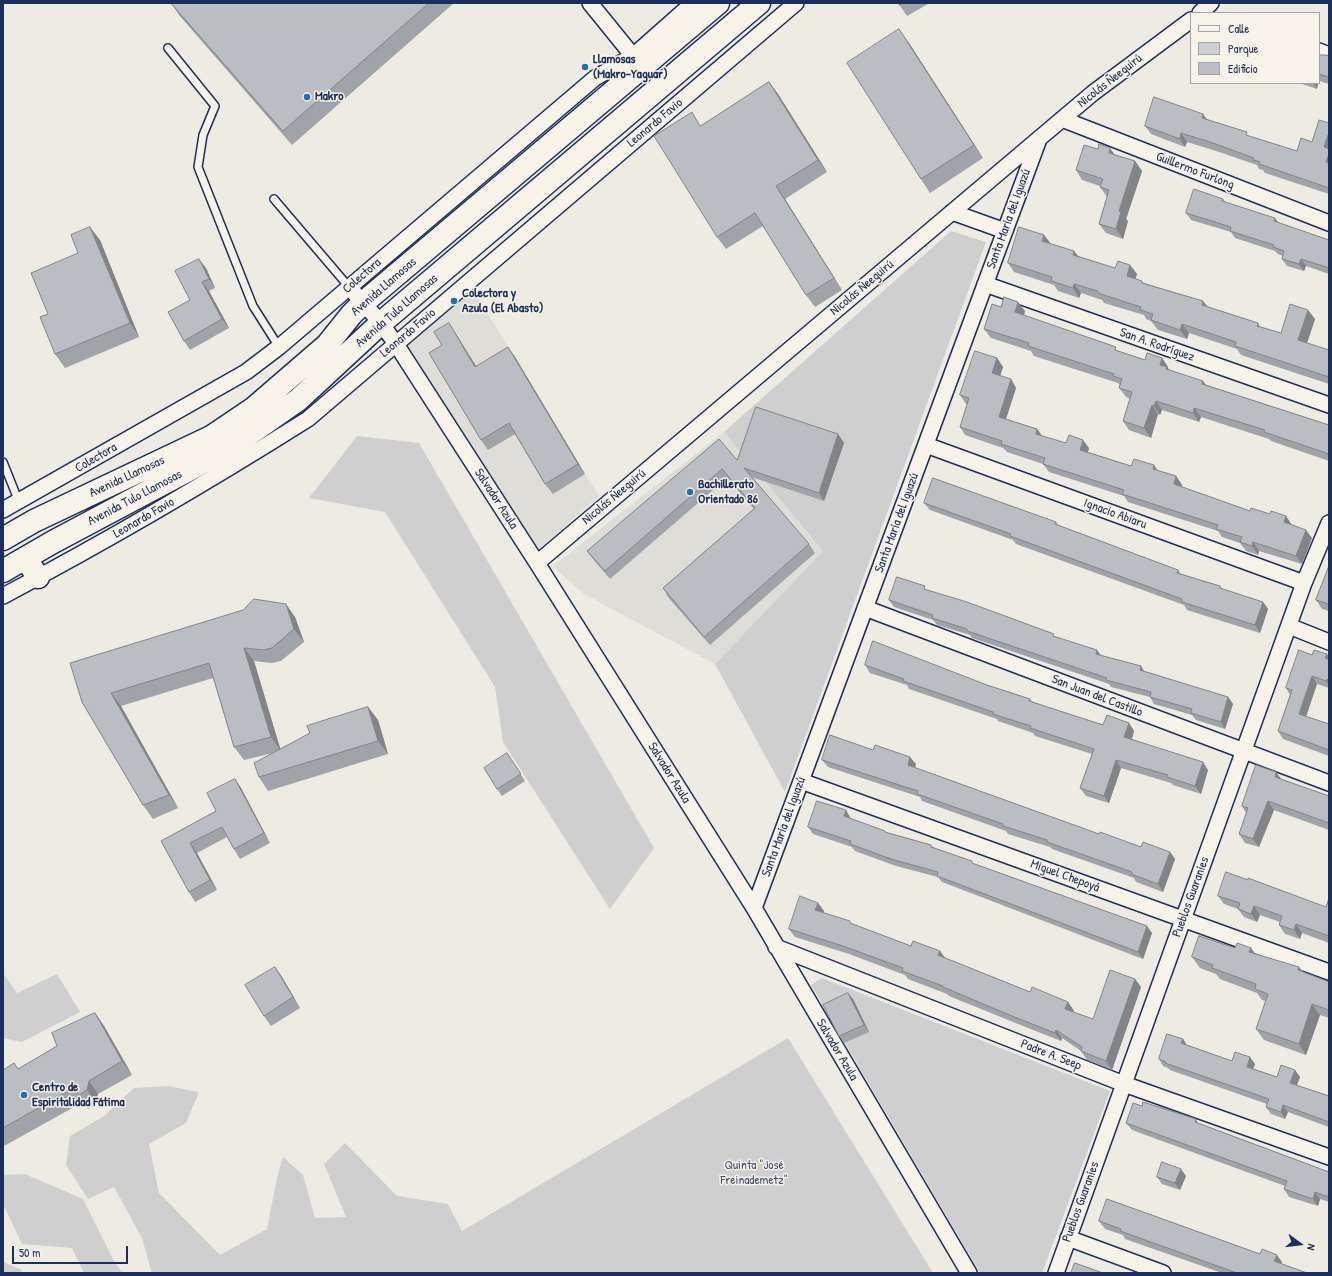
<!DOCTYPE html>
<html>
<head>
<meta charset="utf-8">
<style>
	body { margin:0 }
	#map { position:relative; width:1332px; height:1276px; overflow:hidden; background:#eeebe2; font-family:"Patrick Hand",sans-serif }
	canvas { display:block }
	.frame { position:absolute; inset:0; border:4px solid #1b2f5e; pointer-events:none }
	.legend { position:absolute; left:1190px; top:12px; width:130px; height:72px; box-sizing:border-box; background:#f7f3e8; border:1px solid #9fa5b1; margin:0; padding:5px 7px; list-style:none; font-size:12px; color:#1b2f5e }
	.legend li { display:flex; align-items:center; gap:8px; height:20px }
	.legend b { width:20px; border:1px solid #9fa5b1 }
	.north { position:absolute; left:1280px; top:1224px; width:40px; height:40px; -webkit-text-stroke:3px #f7f3e8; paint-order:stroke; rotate:105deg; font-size:11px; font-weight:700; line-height:16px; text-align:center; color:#1b2f5e }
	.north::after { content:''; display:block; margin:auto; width:14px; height:18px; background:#1b2f5e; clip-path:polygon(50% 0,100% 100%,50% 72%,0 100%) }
	.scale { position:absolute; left:12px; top:1246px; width:116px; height:18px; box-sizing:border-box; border:2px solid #1b2f5e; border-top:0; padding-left:5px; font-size:12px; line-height:14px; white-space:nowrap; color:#1b2f5e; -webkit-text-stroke:3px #f7f3e8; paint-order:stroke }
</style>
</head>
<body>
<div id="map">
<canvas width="1332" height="1276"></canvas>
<div class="frame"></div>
<ul class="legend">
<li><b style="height:5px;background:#f7f3e8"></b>Calle</li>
<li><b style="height:11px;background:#cfcfcf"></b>Parque</li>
<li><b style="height:11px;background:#babdc2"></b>Edificio</li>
</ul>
<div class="north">N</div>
<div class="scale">50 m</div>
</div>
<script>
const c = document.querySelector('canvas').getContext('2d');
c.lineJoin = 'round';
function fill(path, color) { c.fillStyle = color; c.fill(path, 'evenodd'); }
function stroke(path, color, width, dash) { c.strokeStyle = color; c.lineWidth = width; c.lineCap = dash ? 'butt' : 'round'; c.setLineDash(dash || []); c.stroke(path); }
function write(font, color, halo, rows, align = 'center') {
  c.font = font + ' "Patrick Hand",sans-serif'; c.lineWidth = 3; c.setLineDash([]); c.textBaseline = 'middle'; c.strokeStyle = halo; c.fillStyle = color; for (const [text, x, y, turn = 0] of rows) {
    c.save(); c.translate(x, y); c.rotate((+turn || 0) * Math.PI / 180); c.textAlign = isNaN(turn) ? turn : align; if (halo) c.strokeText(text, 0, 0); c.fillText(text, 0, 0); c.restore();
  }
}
const built = new Path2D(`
	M472,288L599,496L539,549L405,346Z
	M724,432L823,551L715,664L584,594L553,566Z`);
const green = new Path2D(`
	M951,231L986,242L785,792L715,664L823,551L724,432Z
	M357,436L419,443L654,848L610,909L503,742L495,687L385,512L309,498Z
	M3,973L17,993L57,974L80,1012L22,1042L3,1038Z
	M822,978L1110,1091L1042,1273H980L811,985Z
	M788,1038L933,1273H152L142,1238L114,1187L88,1199L66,1165L70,1136L104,1116L134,1088L168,1086L199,1092L186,1123L149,1144L159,1193L220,1255L267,1229L277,1178L283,1157L303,1175L315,1218L346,1217L324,1164L345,1143L397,1196L448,1204L462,1231Z
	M25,1174L83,1199L113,1259L122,1273H84L72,1248L22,1244L3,1204V1175Z
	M3,1262L22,1270L21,1273H3Z`);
const lane = new Path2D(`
	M168,48L215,106L203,135L198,167L253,306L279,347
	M274,199L349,287
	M3,462L19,502`);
const street = new Path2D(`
	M590,3L633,56
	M1200,13L1211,3
	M1319,51L1329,55
	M1062,119L1329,223
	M952,212L1005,231
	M985,284L1329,405
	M349,287L381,323L396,344L537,563L754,908L969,1273
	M926,445L1304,583
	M3,510L246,372L279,347L595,78L633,56L693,3
	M537,563L1093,93L1191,20
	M3,596C107,541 208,482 308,419L796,3
	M865,608L1329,783
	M1289,626L1329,642
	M801,781L1329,972
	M754,908L1039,139
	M776,947L1124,1084L1329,1157
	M1068,1238L1163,1273
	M1056,1273L1304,583L1329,523`);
const highway = new Path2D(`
	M3,539L34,521L211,437L254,408L327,345L351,315L363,303L718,3
	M26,559L38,577
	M3,571L53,542L228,449L298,400L381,323L759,3`);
const wall = new Path2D(`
	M171,3H454L292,145L179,15Z
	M898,3H927L928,4L907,16Z
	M909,43L983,158L930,193L921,179Z
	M1319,55L1329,56V84L1319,81Z
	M769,82L778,94L827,172L785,199L842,290L815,307L806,295L763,226L726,249L717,237L701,126Z
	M1299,83H1318L1317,89Z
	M1207,119L1249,136L1297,151L1312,142L1329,123V194L1265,173L1263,170L1259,169L1257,165L1216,151L1187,142L1185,147L1151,134L1145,126Z
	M1115,155L1135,161L1142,171L1126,219L1128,221L1123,239L1106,233L1099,224L1107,197L1100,187V186L1082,180L1076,170Z
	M1223,199L1226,203L1275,218L1278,223L1329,240V274L1306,266L1304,271L1287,266L1282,259L1283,256L1278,254L1275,251L1235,238L1231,232L1191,220L1186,213Z
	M1044,235L1051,244L1074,251L1078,256L1115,268L1130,265L1137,274L1135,279L1144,283L1203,301L1208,307L1258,323L1261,327L1281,333L1315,319L1307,343L1329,350V384L1241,355L1237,349L1189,333L1187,339L1158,330L1151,321L1146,319L1144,315L1104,303L1102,300L1081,293L1079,298L1058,291L1054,285L1014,272L1008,263Z
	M100,240L139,337L65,368L55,354L48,314L78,253Z
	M206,268L215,288L209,291L229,328L190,350L184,341L190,300Z
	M1001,307L1025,311L1024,315L1119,351L1145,360L1162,358L1168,367V369L1207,385L1329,425V461L1271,441L1269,439L1201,417L1199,422L1162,410L1160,415L1158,414L1151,438L1129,430L1123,421L1130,399L1126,397L1119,388L1120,385L1118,383L1034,356L1031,351L991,338L984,329Z
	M449,323L456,334L476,367L515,357L585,474L553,494L545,484L515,434L488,450L481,440L442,345Z
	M997,358L1003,367L1000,376L1011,379L1016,388L1006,419L1037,429L1042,436L1066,443L1089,448L1088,452L1131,466L1154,465L1157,470L1176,476L1182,485V487L1250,511L1292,525L1312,538L1302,564L1259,551L1258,555L1246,551L1240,543L1222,537L1218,531L1128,502L1124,496L1049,472L1043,464L1007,452L1003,448L965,435L960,427L967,404H966L960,395Z
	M838,434L844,443L824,501L751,477L809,544L815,553L710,645L668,597L663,588L754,509L727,478L610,579L593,559L587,551L737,460Z
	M924,503L1056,522L1058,525L1178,570L1181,574L1220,586L1222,589L1263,602L1268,609L1260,633L1187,610L1184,605L1016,544L1013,540L930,510Z
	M1329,566V611L1322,609L1316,600Z
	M928,590L1056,637L1101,656L1141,666L1144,671L1228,697L1233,704L1225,729L1196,720L1192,715L1154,704L1150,697L1111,687L1109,684L972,638L970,635L937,625L933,620L894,607L889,600Z
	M295,617L304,642L281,661L272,663L254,661L280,749L368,707L378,720L388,754L268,791L259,777L273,753L244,760L234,747L213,678L121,706L178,808L153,819L143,805L82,702Z
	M1327,654L1329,658V688L1317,684L1306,717L1329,724V756L1283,739L1278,731L1290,695L1286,688L1312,655Z
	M865,665L987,685L1030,699L1033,702L1103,725L1129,723L1134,731L1132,739L1208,770L1201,794L1173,785L1171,783L1121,768L1109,803L1086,796L1080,788L1092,754L1035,736L1033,733L998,721L997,719L909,689L907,685L870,673Z
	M873,750L916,764L915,768L1099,834L1141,847L1170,852L1175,859L1163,892L1136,882L1134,878L1052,849L1050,847L1008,834L1006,831L922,801L920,797L828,767L822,760Z
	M507,753L525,781L502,796L497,789Z
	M235,779L241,788L270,843L240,859L234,849L227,837L197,853L217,890L195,902L189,892L161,841L216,811Z
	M1282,780L1329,796V830L1274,810L1259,847L1245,843L1239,834L1246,813L1242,806Z
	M850,817V818L887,833L931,845L933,847L975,865L1152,933L1143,959L942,882L938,877L896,866L855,851L852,847L813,834L808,827Z
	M1218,896L1326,907L1329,898V943L1302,933L1300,939L1285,934L1279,925L1280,922L1260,915L1257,922L1244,917L1238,909L1224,904Z
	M818,903L824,911L823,913L911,946L940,951L944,958L1030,992L1068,1002L1074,1011L1073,1012L1093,1019L1135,979L1141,987L1112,1070L1087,1060L1081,1051L1062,1038L1061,1041L1018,1024L949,996L947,994L908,979L905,975L849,954L795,937L789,929Z
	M1235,948H1251L1255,954L1299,967L1303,972L1329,982V1018L1320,1015L1306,1055L1264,1040L1256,1029L1266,1001L1262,1000L1257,993L1220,979L1216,974L1200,968L1192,957Z
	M275,967L282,977L300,1008L271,1026L264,1016Z
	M848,993L853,999L869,1032L844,1043L839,1036Z
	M95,1013L104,1026L132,1075L98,1094L96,1104L88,1109L83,1102L6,1145L3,1146V1070L18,1069L57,1046Z
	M1183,1039L1187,1045L1232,1061L1255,1064L1253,1069L1277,1077L1295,1070L1300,1077L1297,1085L1329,1096V1127L1288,1112L1285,1119L1271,1114L1266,1107L1267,1104L1170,1070L1168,1068L1163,1066L1159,1059Z
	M1142,1106L1196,1119L1198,1123L1329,1172V1202L1320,1199L1318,1206L1289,1197L1284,1189L1285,1186L1132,1130L1126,1123Z
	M1186,1176L1180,1190L1162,1184L1157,1177Z
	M1099,1221L1282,1262L1281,1264L1307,1273H1222L1125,1239L1123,1235L1105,1229Z`);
const shadedWall = new Path2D(`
	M899,29L909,43L983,158L974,145Z
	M769,82L778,94L827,172L818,160Z
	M1313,83H1318L1317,89Z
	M1203,114L1209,122L1202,118Z
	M1329,132V166L1326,162L1324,147Z
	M1181,133L1187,142L1185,147L1180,139Z
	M1110,148L1117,158L1109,153Z
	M1135,161L1142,171L1126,219L1128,221L1123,239L1116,229L1119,211Z
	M776,186L785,199L842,290L834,278Z
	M1275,218L1280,225L1274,221Z
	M90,227L100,240L139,337L130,323Z
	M1044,235L1051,244L1042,241Z
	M1074,251L1081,260L1073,255Z
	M199,259L206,268L215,288L209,279Z
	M1301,259L1306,266L1304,271L1299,264Z
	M1130,265L1137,274L1133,285L1127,276Z
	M202,282L209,291L229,328L222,319Z
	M1074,284L1081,293L1079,298L1073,288Z
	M1203,301L1210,310L1202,305Z
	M1018,302L1025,311L1022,321L1015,312Z
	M1308,310L1315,319L1305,349L1298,340Z
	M449,323L456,334L483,377L475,367Z
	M1182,324L1189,333L1187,339L1180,330Z
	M508,347L515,357L585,474L578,464Z
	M997,358L1003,367L998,382L992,373Z
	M1162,358L1168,367V368L1173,376L1160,365Z
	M1011,379L1016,388L1004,425L999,417Z
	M1203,381L1210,390L1202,384Z
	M1156,401L1162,410L1160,415L1154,406Z
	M1152,405L1158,414L1151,438L1144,428Z
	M1194,408L1201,417L1199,422L1193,413Z
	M1037,429L1043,437L1036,434Z
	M838,434L844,443L824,501L819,493Z
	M1083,440L1089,448L1086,458L1080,450Z
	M1154,465L1160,474L1153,469Z
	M1176,476L1182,485L1180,493L1174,484Z
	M1286,516L1292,525L1290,531L1284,522Z
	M1306,530L1312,538L1302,564L1296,556Z
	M1253,542L1259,551L1258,555L1252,546Z
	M1263,602L1268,609L1260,633L1255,625Z
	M286,604L295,617L304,642L294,629Z
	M244,648L254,661L281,751L271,737Z
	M1097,650L1102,657L1096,654Z
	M1327,654L1329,658V664L1325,658Z
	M1141,666L1145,673L1140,670Z
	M1312,676L1317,684L1304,722L1299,714Z
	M1327,679L1329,682V685L1326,681Z
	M111,693L121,706L178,808L169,795Z
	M1228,697L1233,704L1225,729L1221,722Z
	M368,707L378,720L388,754L378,741Z
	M1129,723L1134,731L1130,745L1124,737Z
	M910,757L916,764L913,773L908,765Z
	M1116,760L1121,768L1109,803L1104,796Z
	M1203,762L1208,770L1201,794L1195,786Z
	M1276,772L1282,780L1275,777Z
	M235,779L241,788L270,843L264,833Z
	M1268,801L1274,810L1259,847L1253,839Z
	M846,810L850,817L849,823L844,816Z
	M190,843L197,853L217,890L210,880Z
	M1170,852L1175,859L1163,892L1158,884Z
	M818,903L824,911L821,919L815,910Z
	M1254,906L1260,915L1257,922L1251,914Z
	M1296,924L1302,933L1300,939L1294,930Z
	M1147,926L1152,933L1143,959L1138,952Z
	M1251,948L1259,959L1249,952Z
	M940,951L946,959L938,955Z
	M275,967L282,977L300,1008L293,997Z
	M1299,967L1307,978L1298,970Z
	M1135,979L1141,987L1112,1070L1106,1061Z
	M848,993L853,999L869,1032L864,1025Z
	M1068,1002L1074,1011L1071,1018L1065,1009Z
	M1312,1004L1320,1015L1306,1055L1299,1044Z
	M95,1013L104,1026L132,1075L122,1061Z
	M1056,1030L1062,1038L1061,1041L1055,1033Z
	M1183,1039L1187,1046L1181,1043Z
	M1250,1057L1255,1064L1251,1074L1247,1067Z
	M1295,1070L1300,1077L1295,1090L1290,1083Z
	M89,1081L98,1094L96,1104L87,1090Z
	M1283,1105L1288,1112L1285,1119L1281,1112Z
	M1181,1169L1186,1176L1180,1190L1175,1183Z
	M1315,1192L1320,1199L1318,1206L1313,1199Z
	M1277,1255L1282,1262L1280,1269L1274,1261Z`);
const building = new Path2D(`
	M171,3H429L283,131Z
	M898,3H904L900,5Z
	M899,29L974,145L921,179L847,63Z
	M1319,55H1326L1329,56V77L1319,74Z
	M769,82L818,160L776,186L834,278L806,295L755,213L717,237L654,136L692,112L700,126Z
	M1154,97L1203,114L1202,118L1247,132L1246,135L1297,151L1301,138L1312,142L1319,120L1329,123V132L1324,147L1329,149V153L1326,162L1329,163V188L1259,164L1260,162L1253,160L1254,158L1210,142L1181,133L1180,139L1145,126Z
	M1099,144L1110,148L1109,153L1135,161L1119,211L1121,212L1116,229L1099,224L1109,190L1100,187L1103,179L1076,170L1084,145L1098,149Z
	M1194,189L1223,199L1222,201L1275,218L1274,221L1329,240V268L1301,259L1299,264L1282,259L1284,251L1273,247L1274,245L1230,231L1231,227L1186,213Z
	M90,227L130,323L55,354L40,317L48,314L31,273L78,253L71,235Z
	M1019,227L1044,235L1042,241L1074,251L1073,255L1115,268L1118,261L1130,265L1127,276L1142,281V283L1203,301L1202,305L1258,323L1257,326L1281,333L1290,304L1308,310L1298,340L1329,350V377L1235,346L1236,342L1182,324L1180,330L1151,320L1153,314L1140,310L1141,307L1098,293V291L1074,284L1073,288L1051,281L1052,277L1008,263Z
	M199,259L209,279L202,282L222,319L184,341L168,312L190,300L175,271Z
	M1004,297L1018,302L1015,312L1116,347L1115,350L1145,360L1147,353L1162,358L1160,365L1167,367L1166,369L1203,381L1202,384L1329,425V454L1264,432L1265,430L1194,408L1193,413L1156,401L1154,406L1152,405L1144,428L1123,421L1132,392L1119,388L1122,379L1113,376L1114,374L1028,346L1029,343L984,329L992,304L1001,307Z
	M449,323L475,367L508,347L578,464L545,484L509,423L481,440L429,353L442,345L434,332Z
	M975,351L997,358L992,373L1011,379L999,417L1037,429L1036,434L1066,443L1069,435L1083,440L1080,450L1131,466L1134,459L1154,465L1153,469L1176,476L1174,484L1250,511L1251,508L1270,514L1271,511L1286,516L1284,522L1306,530L1296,556L1253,542L1252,546L1240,542L1242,537L1216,529L1218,525L1122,494L1124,490L1043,464L1045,458L1001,444L1002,441L960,427L969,398L960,395Z
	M756,407L838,434L819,493L744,468L809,544L704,637L663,588L755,508L722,469L605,571L587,551L719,439L737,460Z
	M933,478L1056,522L1055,524L1178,570L1177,573L1220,586V588L1263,602L1255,625L1182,602V599L1010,536L1011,534L924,503Z
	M1329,566V604L1316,600Z
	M897,577L925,586L924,589L967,602L1054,634L1053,636L1097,650L1096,654L1141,666L1140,670L1228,697L1221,722L1191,713L1192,709L1150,697L1151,692L1106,680L1107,678L967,631V629L932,618L933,615L889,600Z
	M254,599L286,604L294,629L272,648L263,650L244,648L271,737L234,747L209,663L111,693L169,795L143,805L82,702L70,663L243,610Z
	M873,641L987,685L1030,699L1029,701L1103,725L1107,715L1129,723L1124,737L1203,762L1195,786L1167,777L1168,775L1116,760L1104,796L1080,788L1094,749L1030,728L1031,726L993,714V712L903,681L904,679L865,665Z
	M1299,650L1312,655L1314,650L1327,654L1325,658L1329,660V680L1327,679L1326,681L1312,676L1299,714L1329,724V750L1278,731L1292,690L1286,688Z
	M368,707L378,741L259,777L254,763L310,733L307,726Z
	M830,735L873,750L875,745L910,757L908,765L1099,834L1100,832L1141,847L1143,842L1170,852L1158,884L1131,874L1132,872L1047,842V840L1003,826V824L917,794L918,791L822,760Z
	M507,753L521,774L497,789L484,768Z
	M1256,765L1276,772L1275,777L1329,796V823L1268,801L1253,839L1239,834L1248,808L1242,806Z
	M235,779L264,833L234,849L222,827L190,843L210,880L189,892L161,841L216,811L207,793Z
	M817,801L846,810L844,816L885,831V832L931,845V847L972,861V863L1147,926L1138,952L937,876L938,872L891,859L850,844L851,841L808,827Z
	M1226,872L1248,880V878L1326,907L1329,898V936L1296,924L1294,930L1279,925L1282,916L1254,906L1251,914L1238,909L1240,903L1218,896Z
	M800,896L818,903L815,910L850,921V923L911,946L913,941L940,951L938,955L1030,992L1032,987L1068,1002L1065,1009L1093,1019L1110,970L1135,979L1106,1061L1081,1051L1082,1047L1056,1030L1055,1033L1012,1016L943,987V986L902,971L903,968L843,946L789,929Z
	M1199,936L1235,948L1237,943L1251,948L1249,952L1299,967L1298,970L1329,982V1010L1312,1004L1299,1044L1256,1029L1268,994L1255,989L1256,984L1212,968L1213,965L1192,957Z
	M275,967L293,997L264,1016L245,985Z
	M848,993L864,1025L839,1036L823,1005Z
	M95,1013L122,1061L89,1081L87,1090L79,1095L74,1088L3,1128V1070L14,1063L18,1069L57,1046L52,1033Z
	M1167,1034L1183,1039L1181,1043L1232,1061L1235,1052L1250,1057L1247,1067L1277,1077L1281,1065L1295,1070L1290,1083L1329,1096V1122L1283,1105L1281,1112L1266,1107L1269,1099L1165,1063L1166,1062L1159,1059Z
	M1143,1102L1196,1119L1195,1122L1329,1172V1197L1315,1192L1313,1199L1284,1189L1287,1181L1126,1123L1133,1103L1142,1106Z
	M1162,1162L1181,1169L1175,1183L1157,1177Z
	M1107,1199L1260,1254L1262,1249L1277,1255L1274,1261L1307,1273H1237L1120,1231L1121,1229L1099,1221Z
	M1075,1263L1103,1273H1071Z`);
const markers = [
	[585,67,4,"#1f6fb2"],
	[307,97,4,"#1f6fb2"],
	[454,301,4,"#1f6fb2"],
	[690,492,4,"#1f6fb2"],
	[24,1095,4,"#1f6fb2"]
];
const poiNames = [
	["Llamosas",593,60],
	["(Makro-Yaguar)",593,75],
	["Makro",315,97],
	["Colectora y",462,294],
	["Azula (El Abasto)",462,309],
	["Bachillerato",698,485],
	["Orientado 86",698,500],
	["Centro de",32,1088],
	["Espiritalidad Fátima",32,1103]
];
const streetNames = [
	["Nicolás Ñeeguirú",1110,81,-38],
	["Leonardo Favio",655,123,-40],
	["Guillermo Furlong",1195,171,21],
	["Santa María del Iguazú",1009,219,-70],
	["Colectora",362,276,-41],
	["Avenida Llamosas",384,287,-41],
	["Nicolás Ñeeguirú",862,288,-40],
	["Avenida Tulo Llamosas",397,311,-41],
	["Leonardo Favio",408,333,-40],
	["San A. Rodríguez",1157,345,19],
	["Colectora",96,458,-30],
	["Avenida Llamosas",127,477,-25],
	["Nicolás Ñeeguirú",614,497,-40],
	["Avenida Tulo Llamosas",135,498,-28],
	["Salvador Azula",496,499,57],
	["Ignacio Abiaru",1115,514,20],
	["Leonardo Favio",144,518,-30],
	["Santa María del Iguazú",897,523,-70],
	["San Juan del Castillo",1097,696,21],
	["Salvador Azula",669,773,58],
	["Santa María del Iguazú",784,827,-70],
	["Miguel Chepoyá",1065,876,20],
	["Pueblos Guaraníes",1191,897,-70],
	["Salvador Azula",837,1050,59],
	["Padre A. Seep",1051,1055,21],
	["Pueblos Guaraníes",1081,1202,-70]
];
const parkNames = [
	["Quinta \"José",754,1166],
	["Freinademetz\"",754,1181]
];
fill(built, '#deddd8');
fill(green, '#cfcfcf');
stroke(lane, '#1b2f5e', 10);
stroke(street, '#1b2f5e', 18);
stroke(highway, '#1b2f5e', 25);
stroke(lane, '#f7f3e8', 7);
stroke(street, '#f7f3e8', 15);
stroke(highway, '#f7f3e8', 22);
fill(wall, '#a0a3a7');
fill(shadedWall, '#828488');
fill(building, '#babdc2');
stroke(building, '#828488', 1);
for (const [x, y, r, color] of markers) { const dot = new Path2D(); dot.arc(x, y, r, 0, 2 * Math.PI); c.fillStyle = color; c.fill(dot); stroke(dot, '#f7f3e8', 1.5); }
write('bold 13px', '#1b2f5e', '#f7f3e8', poiNames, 'left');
write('13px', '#1b2f5e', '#f7f3e8', streetNames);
write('13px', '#3f4f75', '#f7f3e8', parkNames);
</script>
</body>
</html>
